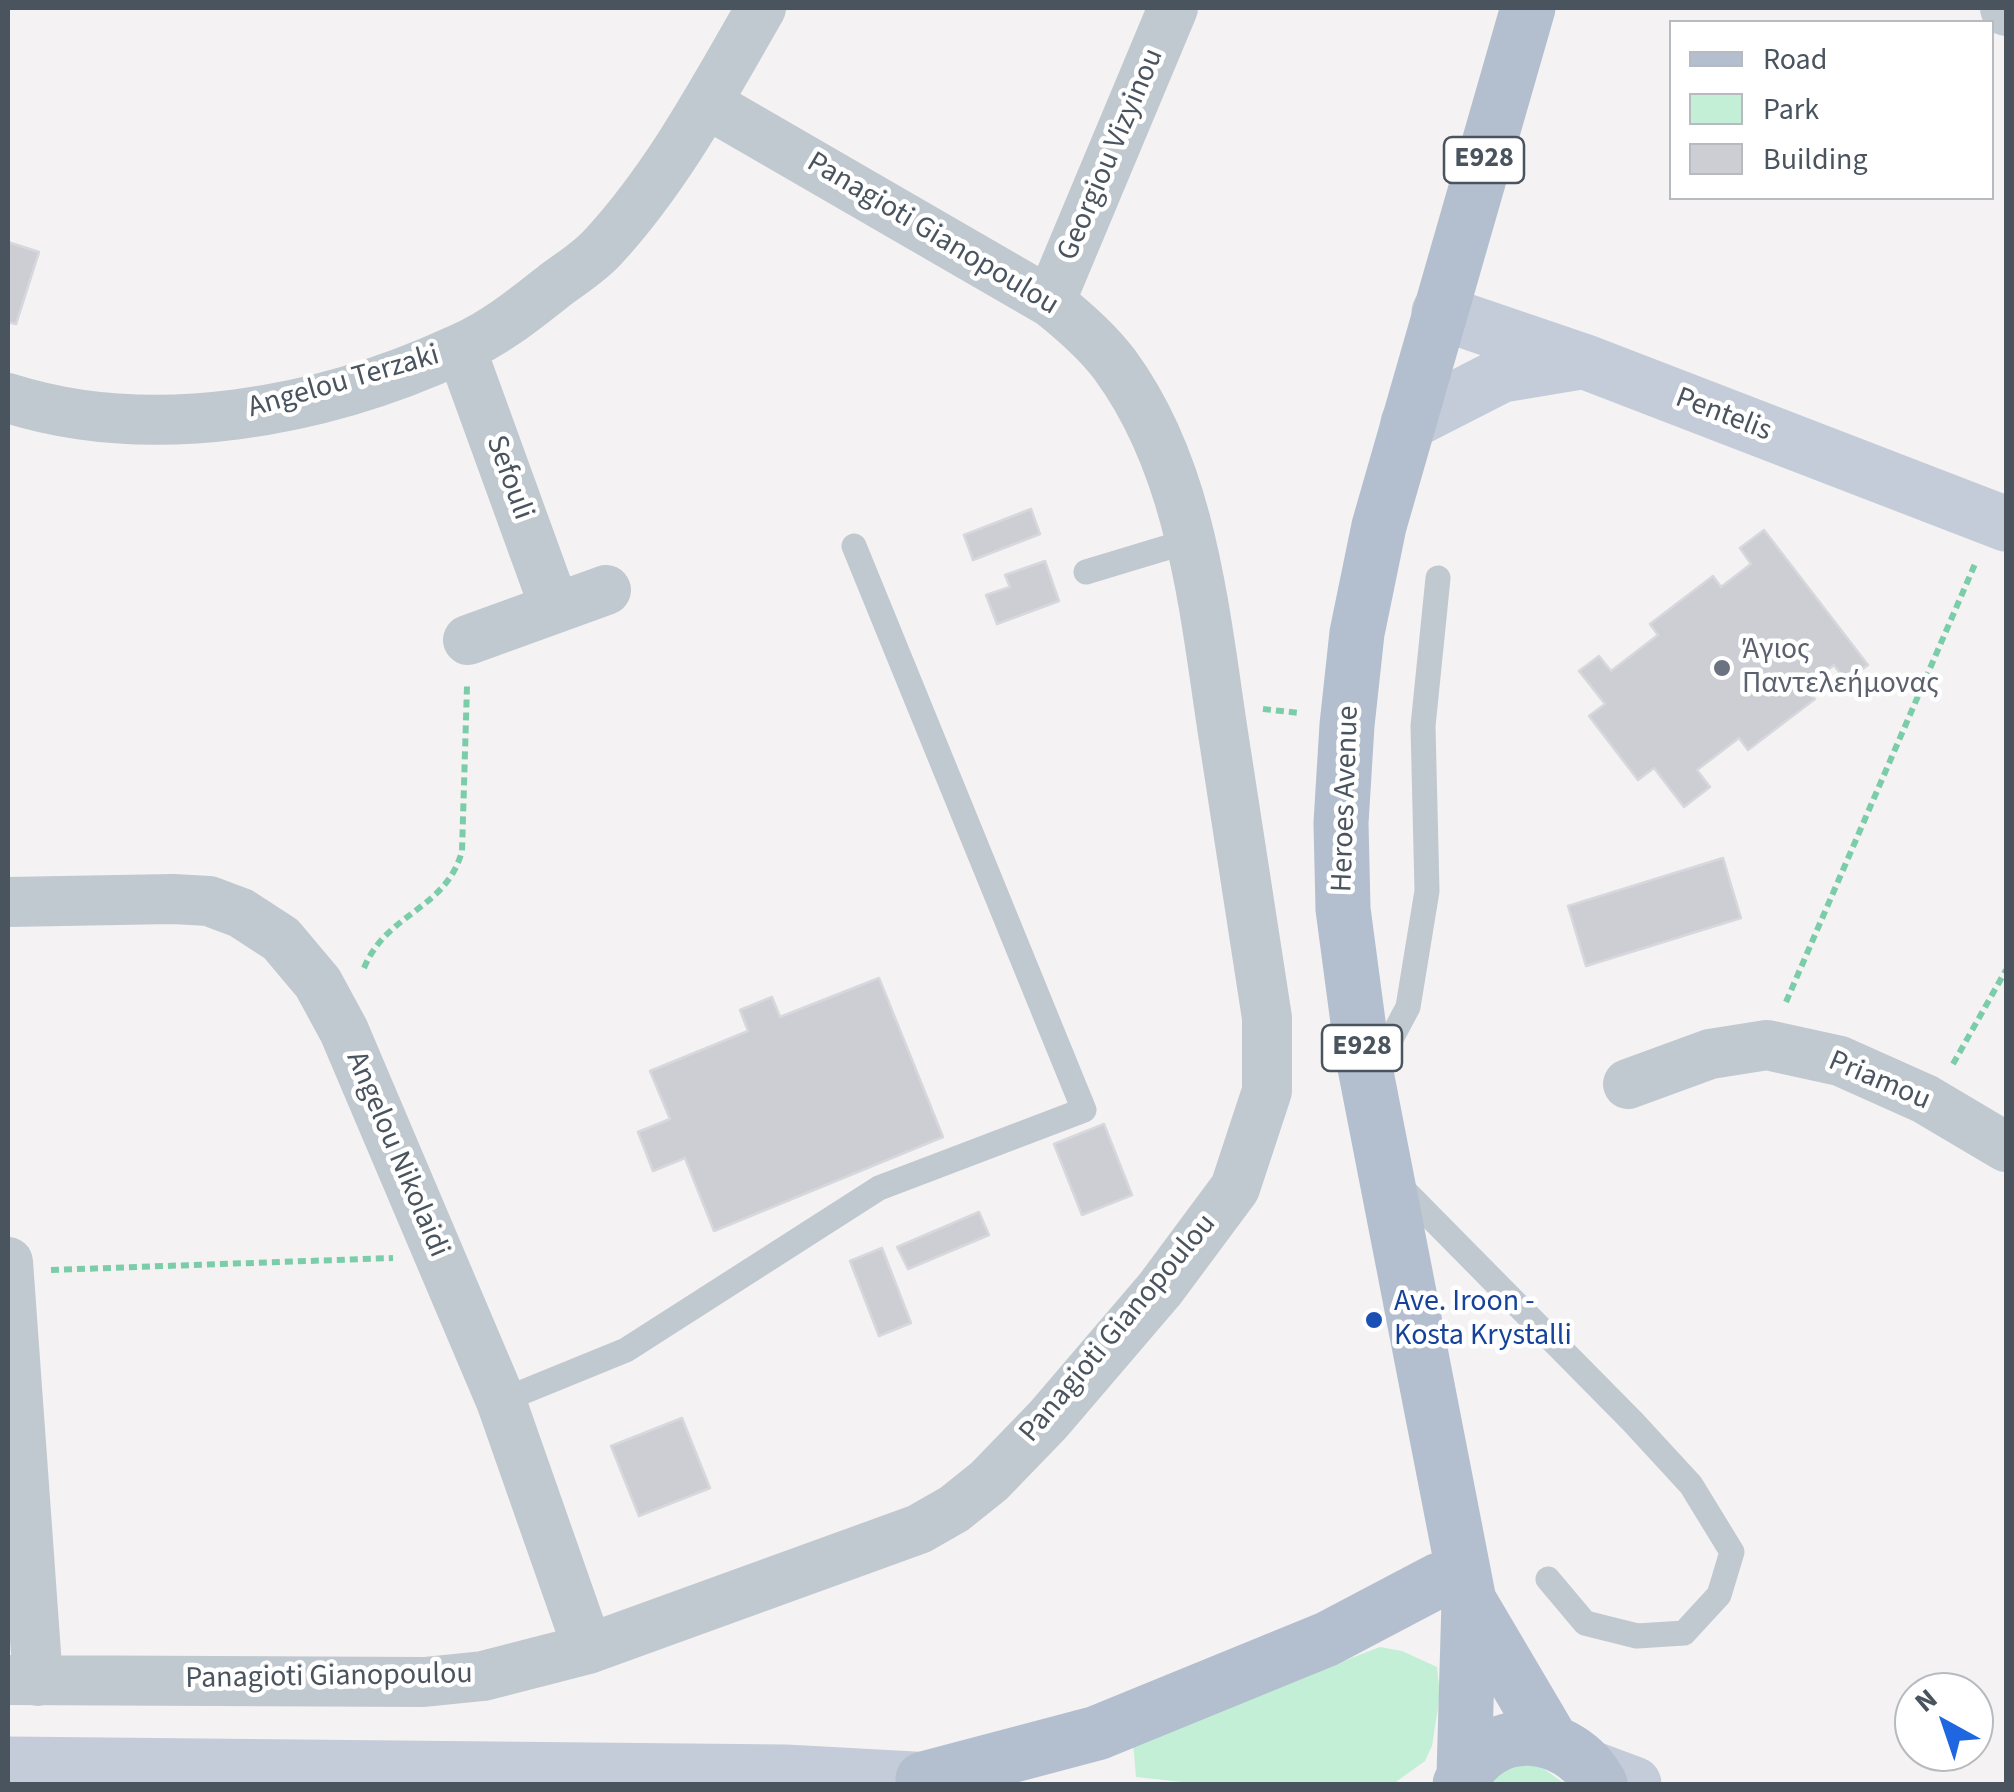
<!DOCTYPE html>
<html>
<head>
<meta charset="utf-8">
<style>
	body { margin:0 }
	#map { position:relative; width:2014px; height:1792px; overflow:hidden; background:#f4f2f2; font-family:"Source Sans 3",sans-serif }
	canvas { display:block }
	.frame { position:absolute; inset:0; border:10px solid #4a545f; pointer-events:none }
	.legend { position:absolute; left:1669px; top:20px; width:325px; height:180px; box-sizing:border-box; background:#fff; border:2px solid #b7bbbf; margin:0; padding:12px 18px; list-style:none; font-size:30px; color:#4a545f }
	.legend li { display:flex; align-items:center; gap:20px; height:50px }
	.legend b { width:50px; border:2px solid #b7bbbf }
	.north { position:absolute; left:1894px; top:1672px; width:100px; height:100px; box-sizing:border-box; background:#fff; border:2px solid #b7bbbf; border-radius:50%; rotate:320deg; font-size:28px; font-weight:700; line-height:40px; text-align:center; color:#4a545f }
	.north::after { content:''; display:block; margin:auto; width:35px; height:45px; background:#1e67e1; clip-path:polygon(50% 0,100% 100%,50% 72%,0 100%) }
</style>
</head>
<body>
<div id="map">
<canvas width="2014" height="1792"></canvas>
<div class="frame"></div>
<ul class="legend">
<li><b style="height:12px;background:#b3bfcf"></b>Road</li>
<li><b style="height:28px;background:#c3efd7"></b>Park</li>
<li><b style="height:28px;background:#ccced4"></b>Building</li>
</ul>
<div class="north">N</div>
</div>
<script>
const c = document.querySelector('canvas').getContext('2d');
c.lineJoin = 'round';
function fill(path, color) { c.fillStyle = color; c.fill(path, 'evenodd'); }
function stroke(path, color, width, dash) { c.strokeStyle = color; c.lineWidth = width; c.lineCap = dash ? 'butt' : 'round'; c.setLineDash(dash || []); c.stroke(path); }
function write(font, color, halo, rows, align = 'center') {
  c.font = font + ' "Source Sans 3",sans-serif'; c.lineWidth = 9; c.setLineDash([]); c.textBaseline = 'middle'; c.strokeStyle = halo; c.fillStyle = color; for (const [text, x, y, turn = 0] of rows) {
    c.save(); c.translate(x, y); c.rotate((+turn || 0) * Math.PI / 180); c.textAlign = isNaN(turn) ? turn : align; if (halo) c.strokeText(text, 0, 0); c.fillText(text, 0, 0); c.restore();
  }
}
const green = new Path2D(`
	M1380,1647L1402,1651L1437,1667L1440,1695L1432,1746L1425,1761L1393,1784H1201L1136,1777L1133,1742Z
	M1511,1765L1540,1766L1565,1784H1484Z`);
const building = new Path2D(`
	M8,242L39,252L16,324L8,322Z
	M1031,509L1040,534L973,560L964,535Z
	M1764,530L1868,665L1846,681L1834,665L1805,687L1815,699L1748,750L1739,738L1697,770L1710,787L1684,807L1654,768L1638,780L1589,716L1605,704L1579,671L1599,656L1611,671L1658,635L1650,624L1713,576L1721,587L1751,564L1740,548Z
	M1045,561L1059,601L997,624L986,595L1010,587L1005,575Z
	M1723,858L1741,918L1586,966L1568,906Z
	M879,978L943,1137L714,1231L685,1158L653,1171L638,1132L670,1119L650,1071L748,1031L740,1010L772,997L780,1017Z
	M1104,1124L1132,1195L1082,1215L1054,1144Z
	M979,1212L989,1235L908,1269L897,1247Z
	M882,1248L911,1323L879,1336L850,1261Z
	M682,1418L710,1488L639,1516L611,1446Z`);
const path = new Path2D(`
	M1263,709L1300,713
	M364,968C387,912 446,910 462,851L467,686
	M1786,1002L1975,564
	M1953,1064L2006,970
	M51,1270L393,1258`);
const lane = new Path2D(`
	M1086,572L1192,540
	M1374,1071L1408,1007L1427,891L1423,726L1438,578
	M1398,1184L1633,1422L1691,1485L1732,1552L1719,1595L1684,1633L1637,1636L1585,1623L1548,1579
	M501,1401L626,1350L879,1188L1084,1110L854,546`);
const street = new Path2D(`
	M2005,8L2006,11
	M1050,302L1173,8
	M461,349L555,608
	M8,398C153,444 323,412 459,349C494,334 525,309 554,286C570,274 588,263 602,248C667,178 714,90 761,8
	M468,640L606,590
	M8,902L173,899L209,901L241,913L281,939L318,983L344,1031L501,1401L588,1649
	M1628,1084L1710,1054L1767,1045L1840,1061L1925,1099L2006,1147
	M8,1262L38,1681
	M8,1680L424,1682L483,1676L588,1649L919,1529L954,1509L989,1481L1048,1420L1160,1289L1235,1188L1267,1091V1018C1253,923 1238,828 1223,733C1204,608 1192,470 1115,365C1097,341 1074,321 1050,302L706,103`);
const secondary = new Path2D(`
	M1439,312L1583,361L2006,524
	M1408,423L1502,375L1580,362
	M8,1764L785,1772L969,1782
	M1591,1768L1634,1784`);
const primary = new Path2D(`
	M1469,1601L1551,1740
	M1464,1775L1469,1601L1362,1052L1343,909L1341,823L1347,725L1357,633L1379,526L1528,8
	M923,1779L1097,1733L1327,1639L1439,1580L1463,1572
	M1460,1784C1488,1720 1569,1726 1600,1784`);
const markers = [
	[1722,668,10,"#6b7280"],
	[1374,1320,10,"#1a4fb4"]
];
const shields = [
	[1484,160,80],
	[1362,1048,80]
];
const shieldNames = [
	["E928",1484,160],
	["E928",1362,1048]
];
const streetNames = [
	["Georgiou Vizyinou",1112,155,-67],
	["Panagioti Gianopoulou",932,235,31],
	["Angelou Terzaki",344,383,-16],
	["Pentelis",1723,416,21],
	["Sefouli",508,478,70],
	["Heroes Avenue",1347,799,-88],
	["Priamou",1879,1082,23],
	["Angelou Nikolaidi",396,1155,67],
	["Panagioti Gianopoulou",1119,1329,-50],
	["Panagioti Gianopoulou",329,1678,-1]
];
const worshipNames = [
	["Άγιος",1742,651],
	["Παντελεήμονας",1742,685]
];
const transitNames = [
	["Ave. Iroon -",1394,1303],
	["Kosta Krystalli",1394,1337]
];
fill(green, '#c3efd7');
fill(building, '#ccced4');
stroke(building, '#d6d8dd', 2.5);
stroke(path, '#7bcdaa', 6, [8, 5]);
stroke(lane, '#c0c8d0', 25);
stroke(street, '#c0c8d0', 50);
stroke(secondary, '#c3ccd8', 55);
stroke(primary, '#b3bfcf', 55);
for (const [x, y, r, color] of markers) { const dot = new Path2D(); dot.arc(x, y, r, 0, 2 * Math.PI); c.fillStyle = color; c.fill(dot); stroke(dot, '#fff', 4); }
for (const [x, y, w] of shields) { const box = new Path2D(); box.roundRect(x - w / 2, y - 23, w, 46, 8); c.fillStyle = '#fff'; c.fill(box); stroke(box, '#4a545f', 2.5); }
write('bold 28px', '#4a545f', null, shieldNames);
write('30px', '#4a545f', '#fff', streetNames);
write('30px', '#5b616d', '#fff', worshipNames, 'left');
write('30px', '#164399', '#fff', transitNames, 'left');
</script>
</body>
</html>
